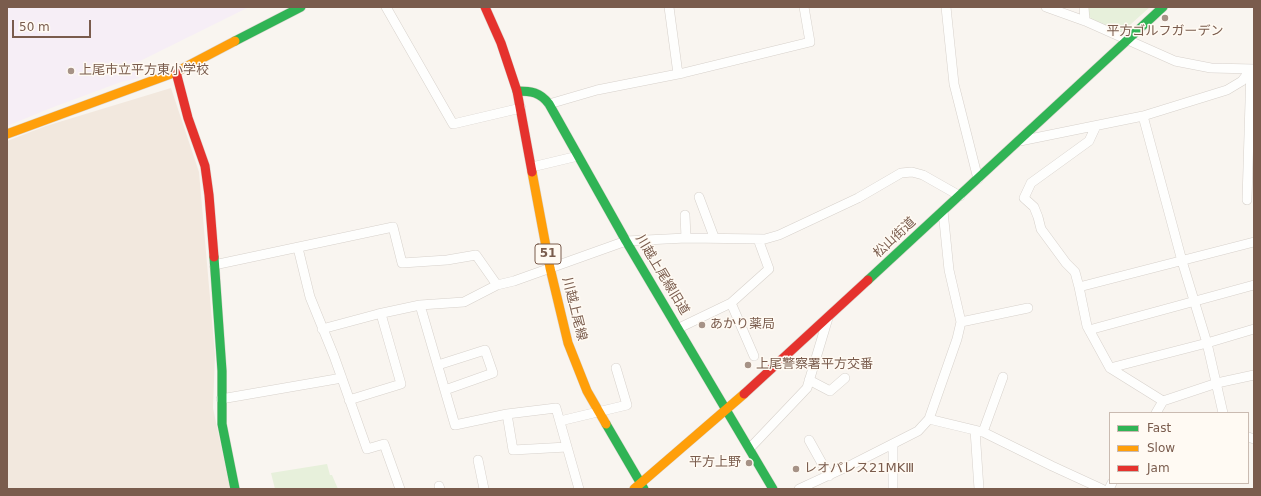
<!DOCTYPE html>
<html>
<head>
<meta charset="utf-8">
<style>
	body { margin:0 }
	#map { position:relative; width:1261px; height:496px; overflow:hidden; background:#f9f5f0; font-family:"DejaVu Sans",sans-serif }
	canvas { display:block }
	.frame { position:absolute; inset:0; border:8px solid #7a5c4d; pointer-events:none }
	.legend { position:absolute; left:1109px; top:412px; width:140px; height:72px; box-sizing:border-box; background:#fffaf3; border:1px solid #cabbb1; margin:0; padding:5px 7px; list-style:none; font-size:12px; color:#7a5c4d }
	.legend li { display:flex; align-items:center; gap:8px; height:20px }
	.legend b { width:20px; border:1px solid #cabbb1 }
	.scale { position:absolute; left:12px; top:20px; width:79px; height:18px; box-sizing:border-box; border:2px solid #7a5c4d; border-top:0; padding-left:5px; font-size:12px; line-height:14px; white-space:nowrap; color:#7a5c4d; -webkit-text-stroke:3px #fffaf3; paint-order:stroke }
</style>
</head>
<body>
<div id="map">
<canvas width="1261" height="496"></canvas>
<div class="frame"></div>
<ul class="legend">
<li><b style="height:5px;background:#30b455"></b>Fast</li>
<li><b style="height:5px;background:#ff9f0a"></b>Slow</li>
<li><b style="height:5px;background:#e5322d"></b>Jam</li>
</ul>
<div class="scale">50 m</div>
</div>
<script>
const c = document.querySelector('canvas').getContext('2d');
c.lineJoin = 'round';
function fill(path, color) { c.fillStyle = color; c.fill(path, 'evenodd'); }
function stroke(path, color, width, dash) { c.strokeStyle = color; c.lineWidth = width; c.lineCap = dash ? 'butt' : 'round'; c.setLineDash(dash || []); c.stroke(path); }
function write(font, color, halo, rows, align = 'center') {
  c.font = font + ' "DejaVu Sans","Noto Sans JP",sans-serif'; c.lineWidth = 3; c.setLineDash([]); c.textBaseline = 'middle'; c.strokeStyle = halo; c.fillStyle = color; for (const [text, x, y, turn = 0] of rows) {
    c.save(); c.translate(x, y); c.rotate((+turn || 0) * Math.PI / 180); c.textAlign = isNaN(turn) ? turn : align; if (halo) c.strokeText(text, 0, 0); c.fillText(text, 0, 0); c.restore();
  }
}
const residential = new Path2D(`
	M171,88L199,172L215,355L213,408L230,489H7V141L46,126Z`);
const education = new Path2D(`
	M7,7H249L132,65L139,78L121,82L51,108L7,126Z`);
const green = new Path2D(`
	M1088,7H1150L1121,33L1091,19L1088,13Z
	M327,464L330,475H332L338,489H275L271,473Z`);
const street = new Path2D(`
	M386,7L453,124L521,108
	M669,7L678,74
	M946,7L954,84L978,179
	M1046,7L1085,21L1175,61L1211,68L1254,69
	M1084,7L1085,21
	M549,104L597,90L683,73L810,42L804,7
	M1143,116L1182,261L1207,343L1223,413
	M1096,126L1089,141L1031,183L1024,198L1034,207L1038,217L1041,229L1066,263L1075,272L1079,287L1254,242
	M1020,141L1143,116L1227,90L1242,81L1251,69
	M532,167L578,156
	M699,197L714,237
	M1247,200L1251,69
	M685,215L686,238
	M298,248L310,297L334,356L367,449L384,444L400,489
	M214,265L393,227L402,263L447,260L476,255L497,285
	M1079,287L1087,326L1110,368L1163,401
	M731,303L754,356
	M420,305L455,425L507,414L556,408L579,489
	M961,322L1028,308
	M679,328L731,303L769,269L758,239
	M322,329L378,314L420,305L464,302L497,285L514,281L626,241L686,238L765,239L779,235L858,198L901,173L912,172L923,175L960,196
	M1089,330L1254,285
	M438,365L485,350L493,373L445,390
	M1110,368L1207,343L1254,329
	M809,380L830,391L845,378
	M221,399L342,378
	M349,400L401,384L381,314
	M1156,413L1163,401L1217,383L1254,375
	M507,414L513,450L567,447
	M929,419L983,432L1052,466L1102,489
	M560,421L627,405L616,368
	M975,430L979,489
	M983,432L1003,377
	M1248,437L1254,439
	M809,440L829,476
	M893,444V489
	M750,448L807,388L828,318
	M478,460L484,489
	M439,486L440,489
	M799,489L853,464L918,431L929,419L957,339L961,322L949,270L943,211
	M1109,489L1112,483`);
const fast = new Path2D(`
	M235,41L301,7
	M517,91C531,91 540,92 549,104L626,241L773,489
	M214,257L222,371V424L235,489
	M868,280L1163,7
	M606,424L644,489`);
const slow = new Path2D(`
	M7,134L176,72L235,41
	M532,172L550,268L568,343L587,391L606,424
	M634,489L744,394`);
const jam = new Path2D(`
	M485,7L501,43L517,91L532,172
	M176,72L188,118L205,166L209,195L214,257
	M744,394L868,280`);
const markers = [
	[1165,18,4,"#a69286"],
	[71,71,4,"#a69286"],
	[702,325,4,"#a69286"],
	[748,365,4,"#a69286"],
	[749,463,4,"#a69286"],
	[796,469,4,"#a69286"]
];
const shields = [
	[548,254,26]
];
const shieldNames = [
	["51",548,254]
];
const poiNames = [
	["平方ゴルフガーデン",1165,32,"center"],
	["上尾市立平方東小学校",79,71],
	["あかり薬局",710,325],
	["上尾警察署平方交番",756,365],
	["平方上野",741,463,"right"],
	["レオパレス21MKⅢ",804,469]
];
const streetNames = [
	["松山街道",895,238,-43],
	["川越上尾線旧道",662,275,59],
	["川越上尾線",574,309,76]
];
fill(residential, '#f2e8de');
fill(education, '#f6eef6');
fill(green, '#e7f0db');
stroke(street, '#d7d1cb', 10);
stroke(fast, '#d9d2cb', 10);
stroke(slow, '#d9d2cb', 10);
stroke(jam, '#d9d2cb', 10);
stroke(street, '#fefefd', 9);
stroke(fast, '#30b455', 9);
stroke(slow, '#ff9f0a', 9);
stroke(jam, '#e5322d', 9);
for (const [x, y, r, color] of markers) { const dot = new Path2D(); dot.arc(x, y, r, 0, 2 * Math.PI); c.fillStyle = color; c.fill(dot); stroke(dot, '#fffaf3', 1.5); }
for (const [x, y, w] of shields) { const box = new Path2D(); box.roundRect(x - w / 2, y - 10, w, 20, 3); c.fillStyle = '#fffaf3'; c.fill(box); stroke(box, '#7a5c4d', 1); }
write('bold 12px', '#7a5c4d', null, shieldNames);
write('13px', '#7a5c4d', '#fffaf3', poiNames, 'left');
write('13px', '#7a5c4d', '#fffaf3', streetNames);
</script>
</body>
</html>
